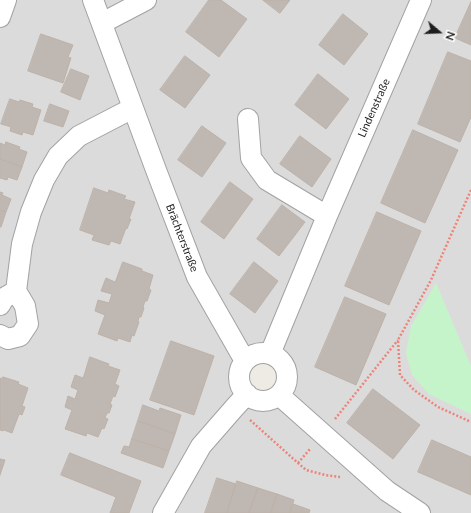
<!DOCTYPE html>
<html>
<head>
<meta charset="utf-8">
<style>
	body { margin:0 }
	#map { position:relative; width:471px; height:513px; overflow:hidden; background:#eeebe5; font-family:Lato,sans-serif }
	canvas { display:block }
	.north { position:absolute; left:419px; top:12px; width:40px; height:40px; -webkit-text-stroke:3px #fff; paint-order:stroke; rotate:109deg; font-size:11px; font-weight:700; line-height:16px; text-align:center; color:#1e1e1e }
	.north::after { content:''; display:block; margin:auto; width:14px; height:18px; background:#1e1e1e; clip-path:polygon(50% 0,100% 100%,50% 72%,0 100%) }
</style>
</head>
<body>
<div id="map">
<canvas width="471" height="513"></canvas>
<div class="north">N</div>
</div>
<script>
const c = document.querySelector('canvas').getContext('2d');
c.lineJoin = 'round';
function fill(path, color) { c.fillStyle = color; c.fill(path, 'evenodd'); }
function stroke(path, color, width, dash) { c.strokeStyle = color; c.lineWidth = width; c.lineCap = dash ? 'butt' : 'round'; c.setLineDash(dash || []); c.stroke(path); }
function write(font, color, halo, rows, align = 'center') {
  c.font = font + ' Lato,sans-serif'; c.lineWidth = 3.5; c.setLineDash([]); c.textBaseline = 'middle'; c.strokeStyle = halo; c.fillStyle = color; for (const [text, x, y, turn = 0] of rows) {
    c.save(); c.translate(x, y); c.rotate((+turn || 0) * Math.PI / 180); c.textAlign = isNaN(turn) ? turn : align; if (halo) c.strokeText(text, 0, 0); c.fillText(text, 0, 0); c.restore();
  }
}
const residential = new Path2D(`
	M0,0H471V513H427L283,395L291,379L289,370L285,358L276,351L259,346L247,354L236,365L233,381L240,393L159,513H0Z
	M254,401L263,403L273,401L414,513H166L204,445Z`);
const park = new Path2D(`
	M436,283L471,366V414L429,394L412,375L406,353L411,326Z`);
const building = new Path2D(`
	M209,0H221L247,19L219,57L186,32Z
	M263,0H290L280,13Z
	M471,2V45L455,38Z
	M343,14L368,34L344,65L319,45Z
	M41,34L73,45L68,57L71,58L63,83L28,71Z
	M448,52L471,61V117L460,142L418,124Z
	M185,56L210,75L185,108L160,90Z
	M71,69L89,76L80,100L61,92Z
	M318,74L349,99L326,129L295,105Z
	M10,99L19,102L20,100L33,104L32,107L41,110L33,135L23,132L22,135L10,131L11,127L1,124Z
	M50,104L69,111L63,127L44,121Z
	M202,126L226,143L202,177L178,160Z
	M413,130L458,150L425,223L381,203Z
	M300,136L331,159L312,187L280,164Z
	M6,142L20,147L19,149L27,152L22,167L0,159V143L5,145Z
	M0,159L22,167L17,180L8,177L7,180L0,178Z
	M230,182L253,199L224,239L201,222Z
	M94,188L108,193L109,190L126,196L124,199L135,202L129,219H131L127,229L126,228L120,244L111,241L109,245L92,240L94,235L80,230Z
	M0,192L3,193L2,195L11,199L6,212L0,210Z
	M282,205L305,222L279,256L257,239Z
	M0,210L6,212L1,227H0Z
	M377,212L421,231L389,305L345,286Z
	M123,262L142,269V271L153,275L149,289L151,290L147,301H145L143,307L144,308L141,317H139L138,321L139,322L134,336L132,335L130,342L118,338L117,341L98,334L105,315L95,311L98,300L109,303L112,294L101,291L106,278L115,282Z
	M254,262L278,281L255,313L230,294Z
	M345,297L386,314L356,385L315,367Z
	M171,341L214,356L194,415L150,400Z
	M90,357L109,364L108,366L120,370L115,384L119,386L115,397L113,396L110,404L112,405L109,413H107L105,418L108,419L104,429L102,428L98,437L87,433L86,436L65,429L72,410L65,407L68,396L75,399L78,390L71,387L75,375L83,378Z
	M3,377L19,382L18,384L28,388L22,406L25,407L22,415L19,414L12,433L4,430L3,431L0,430V378L3,379Z
	M373,389L420,425L393,459L347,423Z
	M143,405L159,411L160,408L181,415L175,434L138,421Z
	M138,421L175,434L169,451L132,439Z
	M132,439L169,451L163,468L121,453L124,446L129,447Z
	M432,440L471,457V495L418,472Z
	M70,453L141,481L129,513H110L116,497L61,475Z
	M0,459L5,460L0,475Z
	M217,478L236,484L227,513H205Z
	M237,481L258,488L249,513H227Z
	M258,488L277,494L271,513H249Z
	M277,494L294,500L290,513H271Z
	M293,504L310,510L309,513H290Z`);
const path = new Path2D(`
	M471,190L431,280L398,340L400,375L414,390L438,407L471,422
	M335,419L398,340
	M250,420L298,463L306,470L325,475L340,477
	M298,463L310,449`);
const minor = new Path2D(`
	M93,0L156,170L197,277L245,361
	M0,17L6,0
	M102,23L146,0
	M248,119L251,158L267,180L327,216
	M0,305L4,298L16,291
	M0,335L8,339L20,336L28,324L25,306L16,291L22,244L31,212L44,180L58,156L79,136L133,108
	M239 377a24 24 0 1 1 48 0a24 24 0 1 1-48 0Z
	M270,354L327,216L421,0
	M279,395L387,491L420,513
	M163,513L201,446L235,407L247,394`);
const streetNames = [
	["Lindenstraße",374,108,-66],
	["Brächterstraße",182,238,69]
];
fill(residential, '#dcdbdb');
fill(park, '#c6f4ca');
fill(building, '#beb7b2');
stroke(building, '#beb2a9', 1);
stroke(minor, '#a2a2a2', 22);
stroke(path, '#ec8479', 2.5, [2, 2]);
stroke(minor, '#fff', 20);
write('11px', '#1e1e1e', '#fff', streetNames);
</script>
</body>
</html>
